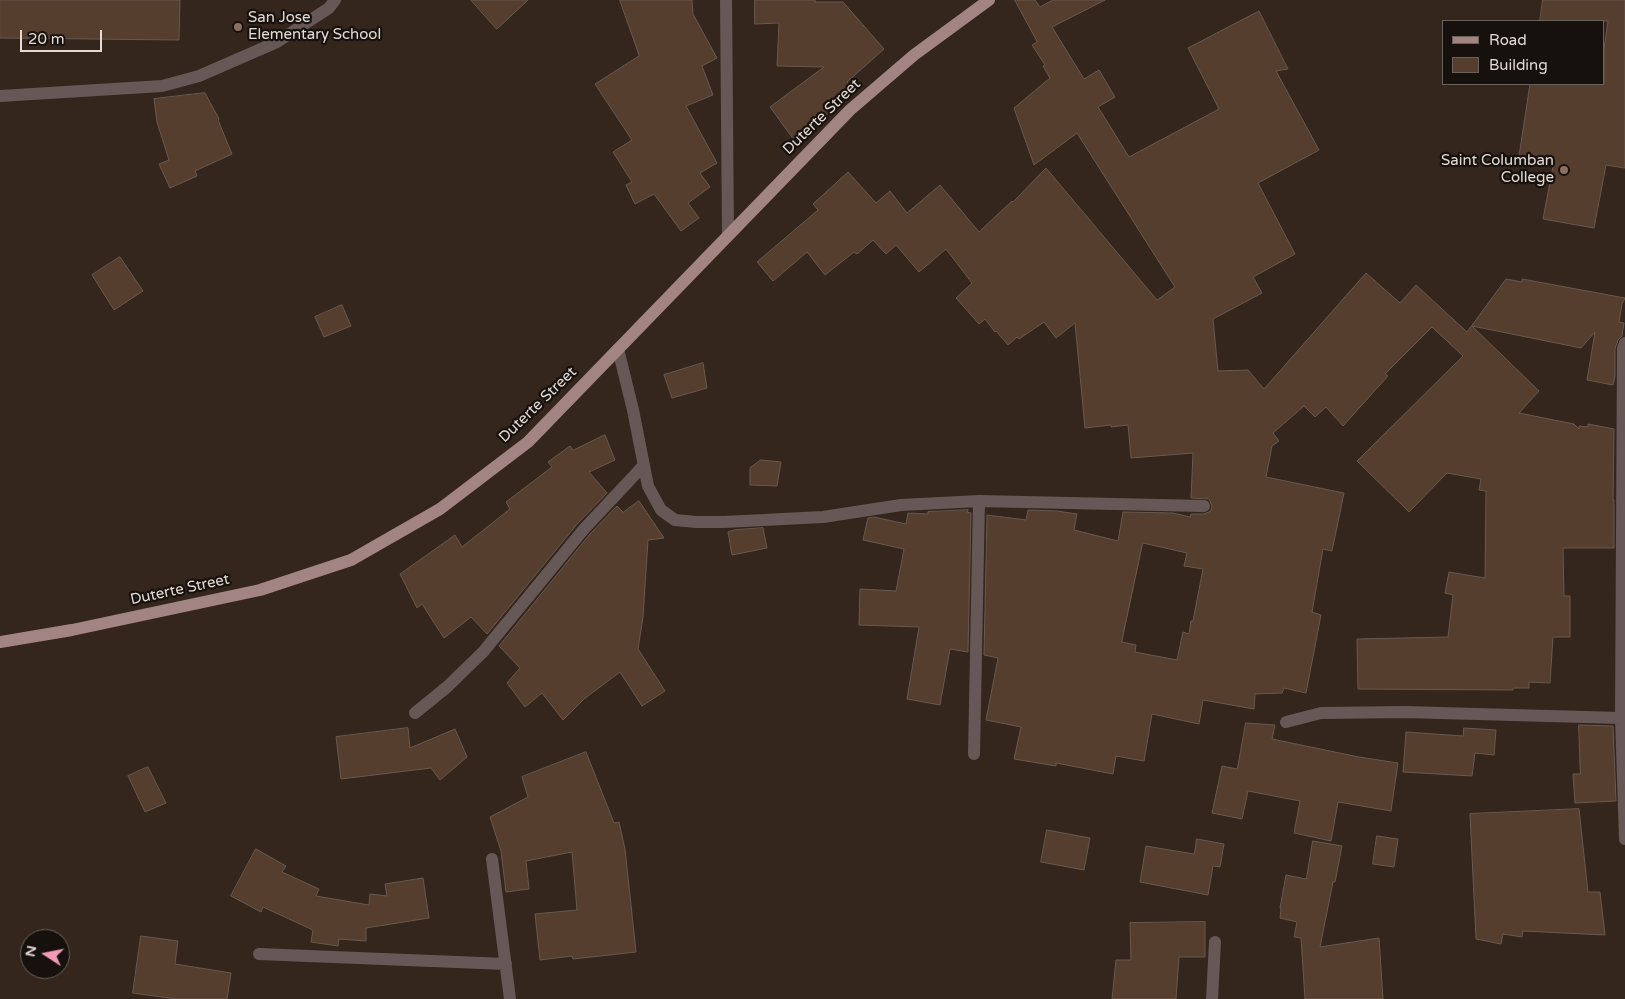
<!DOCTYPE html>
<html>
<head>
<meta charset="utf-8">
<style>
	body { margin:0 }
	#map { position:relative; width:1625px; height:999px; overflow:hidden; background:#34261d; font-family:"Varela Round",sans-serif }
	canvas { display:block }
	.legend { position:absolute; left:1442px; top:20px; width:162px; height:65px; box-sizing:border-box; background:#17110d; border:1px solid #69615d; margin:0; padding:6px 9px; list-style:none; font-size:15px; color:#e4dad4 }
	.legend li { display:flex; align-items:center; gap:10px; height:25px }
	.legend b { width:25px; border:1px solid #69615d }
	.north { position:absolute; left:20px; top:929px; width:50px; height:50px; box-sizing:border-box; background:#17110d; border:1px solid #69615d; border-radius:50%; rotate:281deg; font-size:14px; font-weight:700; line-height:20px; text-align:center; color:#e4dad4 }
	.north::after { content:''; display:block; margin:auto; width:18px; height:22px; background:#f09ab6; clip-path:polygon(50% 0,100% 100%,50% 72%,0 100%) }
	.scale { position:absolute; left:20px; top:30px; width:82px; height:22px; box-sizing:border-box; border:2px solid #e4dad4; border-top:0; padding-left:6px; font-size:15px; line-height:18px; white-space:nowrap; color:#e4dad4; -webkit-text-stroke:4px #17110d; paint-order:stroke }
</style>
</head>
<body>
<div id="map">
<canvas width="1625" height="999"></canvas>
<ul class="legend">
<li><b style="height:6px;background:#a28583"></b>Road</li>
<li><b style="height:14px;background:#563e2e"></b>Building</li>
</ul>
<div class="north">N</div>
<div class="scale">20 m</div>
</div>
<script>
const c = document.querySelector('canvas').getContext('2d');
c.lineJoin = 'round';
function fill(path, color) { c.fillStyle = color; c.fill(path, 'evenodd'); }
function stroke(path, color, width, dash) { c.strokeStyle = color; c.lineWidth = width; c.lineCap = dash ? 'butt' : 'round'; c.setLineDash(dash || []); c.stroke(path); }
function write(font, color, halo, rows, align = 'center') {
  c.font = font + ' "Varela Round",sans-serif'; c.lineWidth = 4.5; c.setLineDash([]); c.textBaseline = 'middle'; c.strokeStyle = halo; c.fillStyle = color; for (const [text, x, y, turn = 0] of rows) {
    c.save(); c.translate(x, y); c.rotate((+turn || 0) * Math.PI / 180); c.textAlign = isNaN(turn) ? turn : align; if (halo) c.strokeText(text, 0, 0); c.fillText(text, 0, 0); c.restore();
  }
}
const building = new Path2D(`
	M0,0H180L179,40L0,38Z
	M471,0H528L497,29Z
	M620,0H692L693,14L717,58L702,66L713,95L686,106L717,163L700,173L710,187L688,203L699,218L681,231L654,194L635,204L626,185L632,182L613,152L632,140L595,84L639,56Z
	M755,0H815V2H843L884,49L847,82L855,91L816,124L797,144L770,107L824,67L777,66L779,23L755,24Z
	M1015,0H1035L1040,7L1053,0H1105L1052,27L1084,79L1099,70L1115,97L1098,107L1129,157L1219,109L1188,48L1259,11L1288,69L1276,71L1319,150L1258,183L1295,254L1253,277L1262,293L1213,319L1218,371L1248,370L1264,389L1366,273L1400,303L1416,285L1467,332L1506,279L1522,282V279L1625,298L1622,304L1619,322L1624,323L1622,336L1618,340L1615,349V376L1613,385L1587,380L1595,332L1581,348L1472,326L1539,391L1519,413L1574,424L1579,429V426L1588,427V424L1614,429L1613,500H1614V548H1563L1564,596H1570V637H1553L1550,683L1529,682V688H1513V690L1358,689L1357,639L1448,637L1453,595L1445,593L1449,572L1485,578L1486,491L1479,490L1481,479L1447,473L1409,512L1357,461L1463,356L1432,327L1385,374L1388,376L1343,426L1326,407L1315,417L1304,406L1273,433L1279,441L1272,446L1266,477L1344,493L1332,551L1323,549L1312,612L1321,615L1306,693L1284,688L1282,693L1255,694L1254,709L1203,700L1199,724L1152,714L1144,761L1116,756L1113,774L1056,763V766L1014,759L1021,727L986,720L998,658L984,655L987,515L1026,520L1028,510L1057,511L1077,514L1074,530L1118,541L1123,512L1173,513L1190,517L1191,514H1204L1211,511L1212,506L1209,499L1191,498L1193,453L1131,458L1128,425L1111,427V425L1085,428L1075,323L1056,338L1044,322L1019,339L1017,337L1008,345L996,331L995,332L985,319L979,324L956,298L972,283L946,249L919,272L896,245L886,254L873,240L857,254L854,252L825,275L807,252L773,281L757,262L818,210L813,204L848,172L876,203L890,191L907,213L940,185L979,232L1012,201L1013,202L1046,168L1157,300L1175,287L1077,133L1034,165L1014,108L1050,78L1043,66L1045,65L1032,45L1037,42ZM1143,543L1187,553L1184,566L1203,569L1193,621H1191L1189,634L1183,632L1177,660L1135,652L1136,645L1122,642Z
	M1543,0H1625V168L1606,165L1594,228L1543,219L1554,161L1519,156L1530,84H1604V49L1608,21H1540Z
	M205,93L219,119L218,120L232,154L195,171L197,176L170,188L159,164L169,160L157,122L154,99Z
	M120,257L143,291L114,310L92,275Z
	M342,305L351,326L324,337L315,317Z
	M703,363L707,388L672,398L664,375Z
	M605,435L615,460L589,472L607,493L578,523L487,634L471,617L444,638L422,604L417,608L400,574L455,535L462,547L510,509L506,502L552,467L548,462L570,446L573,450Z
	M761,460L781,462L777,486L750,485V468Z
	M639,501L664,538L648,540L643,617L638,649L665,691L642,706L620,672L584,699L563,720L542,693L525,707L507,683L520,668L499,646L590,534L617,506L623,512Z
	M968,510L967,512L971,513L968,652L950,649L940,705L907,699L919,627L859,625L860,589L896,591L904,549L863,540L868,518L874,517L906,524L908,513L928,514V512Z
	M763,528L767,548L732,555L728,532L734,530Z
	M1246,723L1275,725L1272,739L1359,757L1398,763L1391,811L1338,802L1331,841L1294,833L1300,801L1248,791L1242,819L1212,813L1222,766L1237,769Z
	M1579,725L1613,726L1616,801L1575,803L1573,774H1580Z
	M408,728L410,748L455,729L467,757L440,780L431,768L341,779L336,737Z
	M1464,728L1496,730L1494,755L1475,753L1472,776L1403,772L1406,732L1463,736Z
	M586,752L614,823L619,822L625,849L636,952L573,959L572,956L540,960L535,914L577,910L572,852L526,861L529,889L506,892L501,851L490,817L528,797L522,777Z
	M148,767L166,803L145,812L128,776Z
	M1579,809L1588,892H1600L1605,935L1523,931L1522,937L1503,934L1501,944L1476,939L1470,814Z
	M1047,830L1090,838L1084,870L1041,862Z
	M1377,836L1398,839L1394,867L1373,864Z
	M1197,839L1224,844L1220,867L1213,866L1208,895L1140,882L1146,846L1194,854Z
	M1313,841L1342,846L1335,882H1333L1320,947L1379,938L1383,999H1305L1301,938L1294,937L1297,922L1280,918L1281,908H1280L1286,875L1306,879Z
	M256,849L286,866L282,872L319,889L316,896L369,905L370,894L387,896L385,884L423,878L429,918L366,928V941L339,939L338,946L311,942L313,930L263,907L261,912L231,896Z
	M1205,922V957H1179L1176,999H1112L1116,960H1131L1130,923Z
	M141,936L178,941L175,964L231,973L227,999H176L133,993Z`);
const minor = new Path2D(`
	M726,0L728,234
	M0,96L162,86L199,76L277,42L329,8L335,0
	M1625,343L1623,349L1621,718L1625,839
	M618,349L633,410L648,486L661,510L675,520L696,522H724L823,517L901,505L979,501L1204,506
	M415,713L447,687L483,652L584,529L644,465
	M1286,722L1321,713L1405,712L1621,718
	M974,754L979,501
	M492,859L510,999
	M259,954L506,964
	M1212,999L1215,942`);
const major = new Path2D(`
	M0,642L72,630L260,590L351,560L440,509L528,442L850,110L914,55L989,0`);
const markers = [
	[238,27,5,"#8d6e63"],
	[1564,170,5,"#8d6e63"]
];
const poiNames = [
	["San Jose",248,18],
	["Elementary School",248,35],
	["Saint Columban",1554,161,"right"],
	["College",1554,178,"right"]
];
const streetNames = [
	["Duterte Street",822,117,-44],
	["Duterte Street",538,405,-44],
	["Duterte Street",180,590,-12]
];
fill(building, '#563e2e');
stroke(building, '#68594f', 1);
stroke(minor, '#665857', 12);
stroke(major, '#a28583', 12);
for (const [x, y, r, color] of markers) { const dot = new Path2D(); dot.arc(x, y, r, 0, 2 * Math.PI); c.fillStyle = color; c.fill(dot); stroke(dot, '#17110d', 2); }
write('15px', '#e4dad4', '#17110d', poiNames, 'left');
write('15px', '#e4dad4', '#17110d', streetNames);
</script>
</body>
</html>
